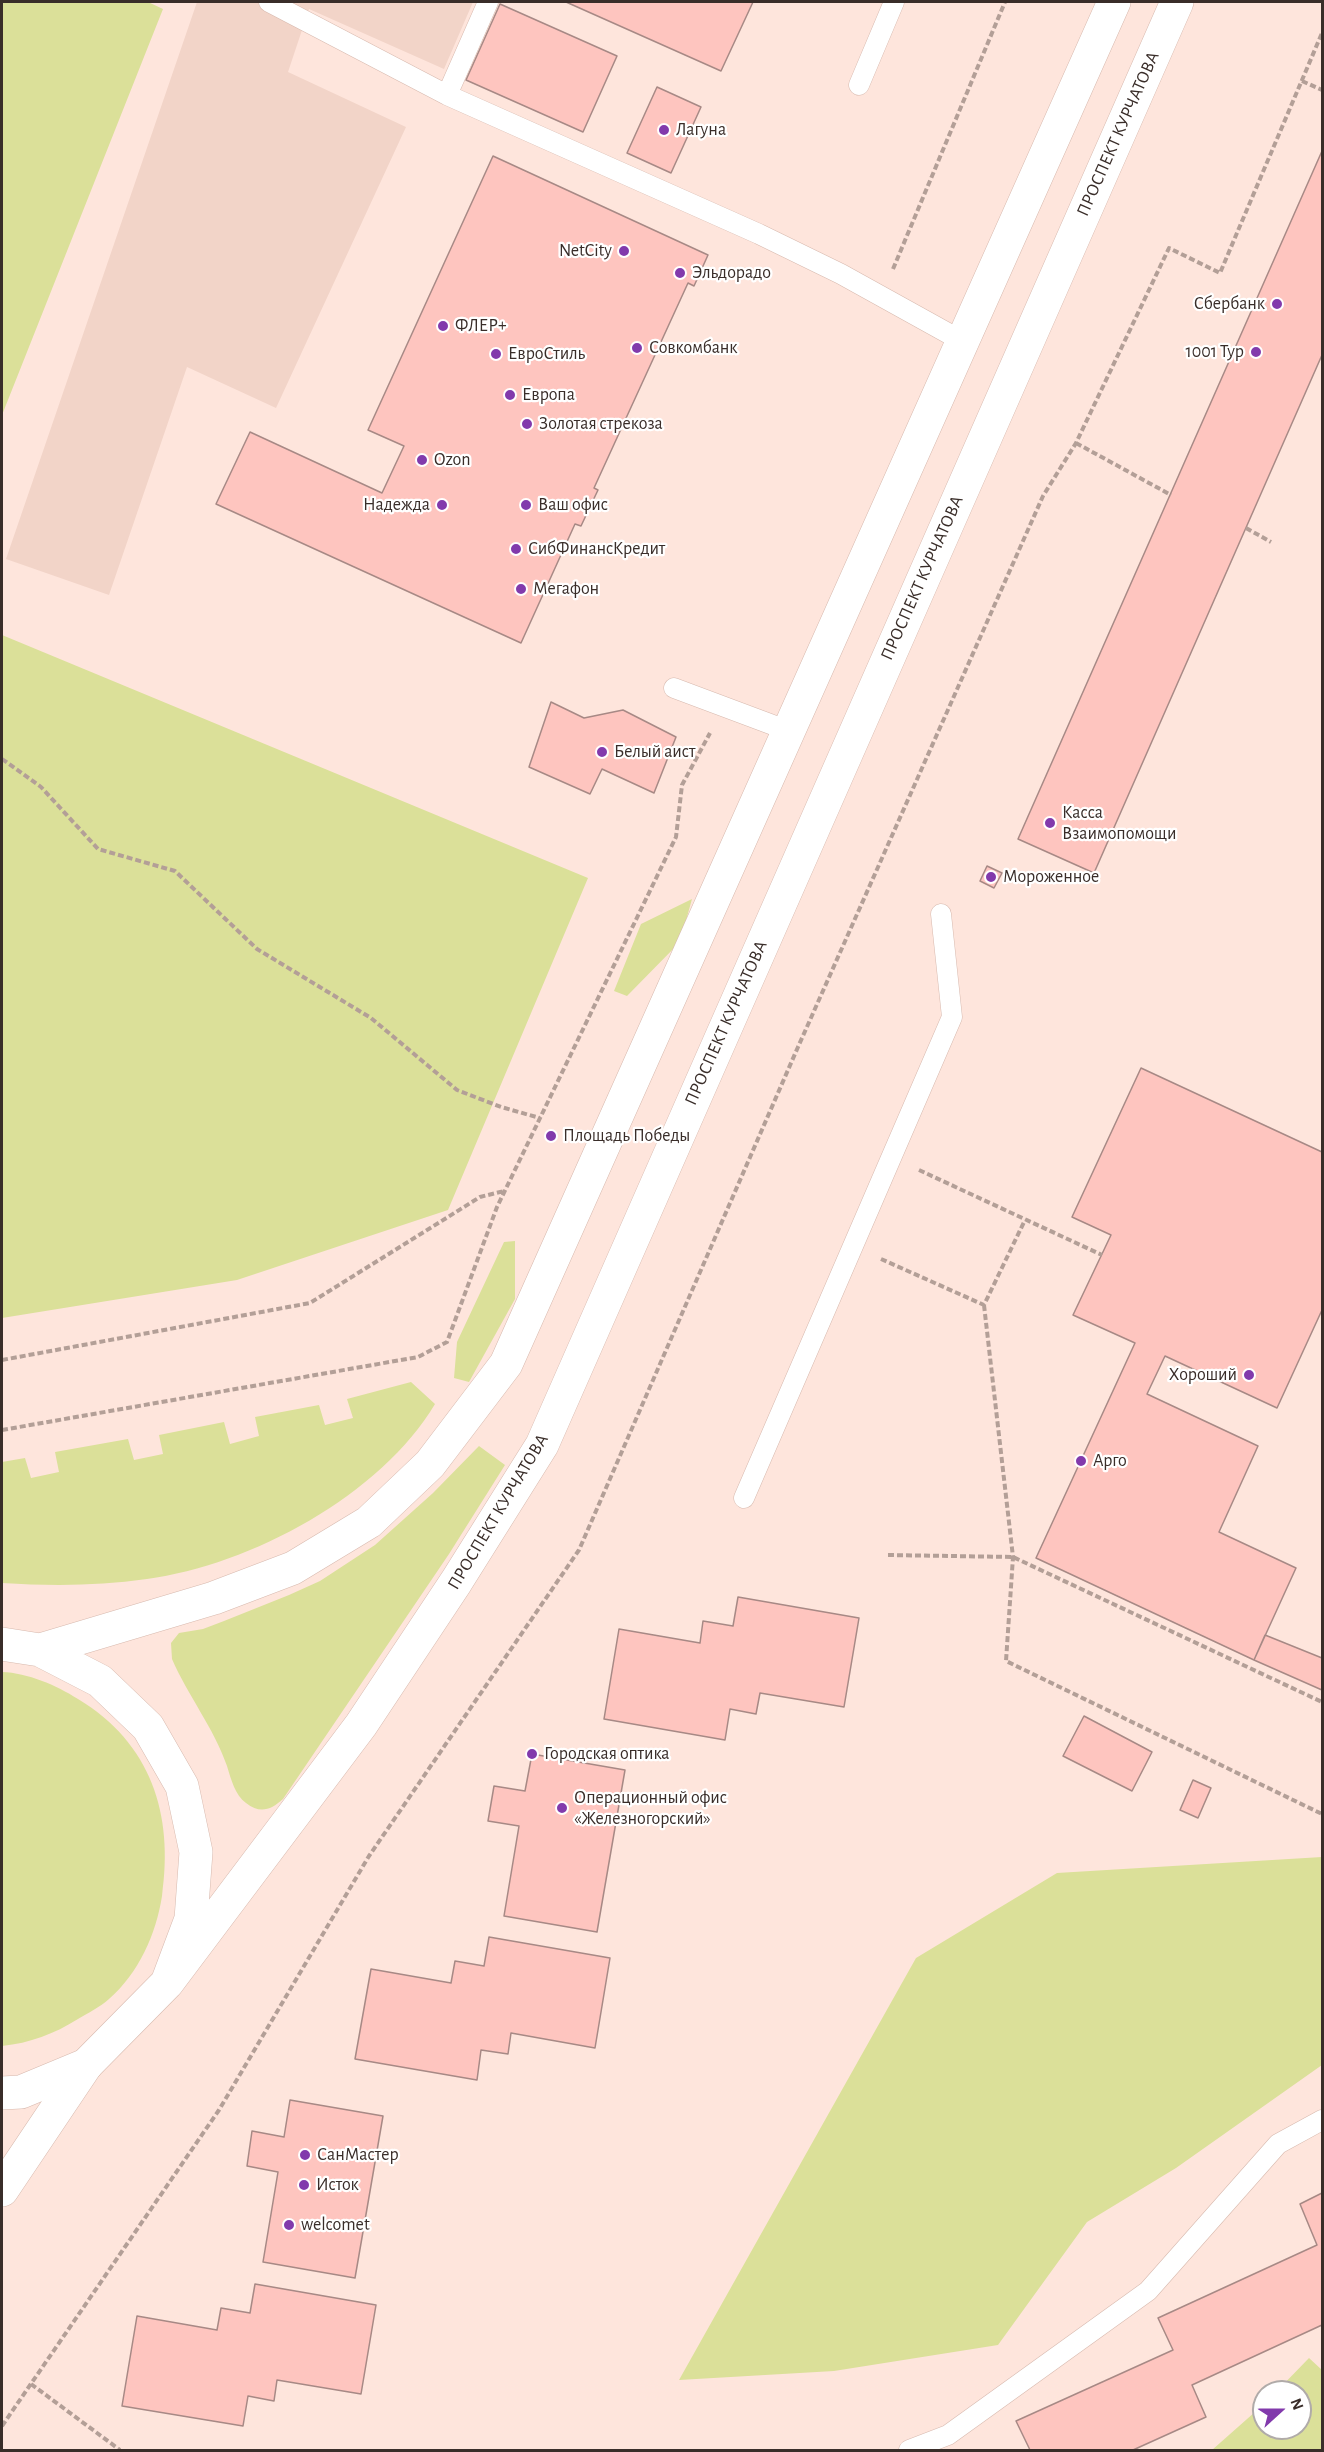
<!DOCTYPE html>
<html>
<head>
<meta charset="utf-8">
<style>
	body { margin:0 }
	#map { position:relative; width:1324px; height:2452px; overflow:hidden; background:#fee5dc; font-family:"Alegreya Sans",sans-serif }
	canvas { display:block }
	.frame { position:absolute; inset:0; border:3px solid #392d29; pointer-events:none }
	.north { position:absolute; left:1252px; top:2380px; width:60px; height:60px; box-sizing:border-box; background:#fff; border:2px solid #b0aba9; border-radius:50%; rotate:69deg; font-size:16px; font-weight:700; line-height:24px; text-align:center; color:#392d29 }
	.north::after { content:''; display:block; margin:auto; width:21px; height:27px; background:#823aac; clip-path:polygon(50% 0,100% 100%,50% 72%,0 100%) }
</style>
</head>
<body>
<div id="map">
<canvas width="1324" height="2452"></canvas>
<div class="frame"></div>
<div class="north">N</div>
</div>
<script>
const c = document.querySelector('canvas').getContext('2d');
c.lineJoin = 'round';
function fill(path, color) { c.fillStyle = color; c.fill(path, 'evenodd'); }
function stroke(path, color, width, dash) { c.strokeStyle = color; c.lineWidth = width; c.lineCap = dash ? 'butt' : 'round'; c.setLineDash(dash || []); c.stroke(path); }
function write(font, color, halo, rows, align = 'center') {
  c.font = font + ' "Alegreya Sans",sans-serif'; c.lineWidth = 4.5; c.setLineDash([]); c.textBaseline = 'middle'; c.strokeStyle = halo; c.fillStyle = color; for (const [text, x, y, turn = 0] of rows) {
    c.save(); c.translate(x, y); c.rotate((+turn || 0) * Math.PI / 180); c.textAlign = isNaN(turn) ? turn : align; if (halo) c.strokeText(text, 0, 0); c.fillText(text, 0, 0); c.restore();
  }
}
const built = new Path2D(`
	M197,2H473L444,69L309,9L288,72L406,127L276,408L187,367L109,595L6,559Z`);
const green = new Path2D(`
	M2,2H148L163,9L2,415Z
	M2,635L588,878L448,1210L237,1280L2,1318Z
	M692,899L680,942L627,996L614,991L641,924Z
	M515,1241V1299L469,1382L454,1378L457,1342L504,1242Z
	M411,1382L435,1404C381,1495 251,1565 147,1579C98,1586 51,1586 2,1583V1462L25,1458L31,1478L59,1472L55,1452L128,1439L134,1460L163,1454L159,1435L224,1422L230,1444L259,1436L255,1417L319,1405L325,1425L353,1418L347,1399Z
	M479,1446L505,1465L449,1554L283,1799C271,1810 260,1814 246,1803C235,1795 231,1779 227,1766C214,1728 188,1696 172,1659L171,1643L179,1633L203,1629L224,1621L289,1595L320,1581L375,1545L433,1493Z
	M2,1672C28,1673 56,1685 78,1699C151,1743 174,1814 162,1896C156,1934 139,1973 109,1999C100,2007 88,2013 78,2019C54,2034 30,2043 2,2046Z
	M1322,1857V2065L1176,2168L1087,2222L998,2345L834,2371L679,2380L916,1958L1057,1873Z
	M1309,2358L1322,2370V2450H1212L1264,2404V2428H1300V2392H1276Z`);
const building = new Path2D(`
	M566,2H753L721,71Z
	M500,4L617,56L583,132L466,80Z
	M657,87L701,107L671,173L627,153Z
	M1322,151V355L1094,873L1018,839Z
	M493,156L708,255L694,286L688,283L594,488L598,490L581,526L575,524L521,643L216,504L250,432L382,493L404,446L368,430Z
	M551,702L584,718L623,710L676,737L654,793L602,769L590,794L529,767Z
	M987,866L1002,873L994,888L980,881Z
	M1141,1068L1322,1152V1310L1277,1408L1165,1356L1147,1394L1258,1446L1219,1532L1296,1568L1254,1660L1036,1558L1135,1343L1073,1315L1111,1235L1072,1217Z
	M738,1597L859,1618L844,1707L760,1693L756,1714L730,1709L725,1740L604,1719L619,1629L700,1643L703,1621L733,1626Z
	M1265,1635L1322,1658V1690L1254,1660Z
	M1084,1716L1152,1752L1132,1791L1063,1756Z
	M532,1754L625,1770L597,1932L504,1916L519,1826L488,1821L494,1786L525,1791Z
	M1193,1780L1211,1788L1198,1818L1180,1810Z
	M489,1937L610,1958L595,2048L511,2033L508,2054L481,2050L477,2080L355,2059L371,1969L451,1983L455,1961L484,1966Z
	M290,2100L383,2116L355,2278L263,2262L278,2172L247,2166L252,2131L284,2137Z
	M1322,2193V2325L1192,2385L1206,2417L1133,2450H1030L1016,2421L1173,2350L1158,2318L1317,2245L1300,2204Z
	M255,2284L376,2305L361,2394L277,2380L274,2401L248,2396L243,2426L122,2406L137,2316L217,2330L221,2308L250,2313Z`);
const path = new Path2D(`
	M1302,81L1322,90
	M893,269L1005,2
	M1076,443L1171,495
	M1246,528L1271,542
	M2,759L41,787L98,849L175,871L257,949L371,1018L457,1090L501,1107L540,1118
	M919,1170L1102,1255
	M881,1259L984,1305L1025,1220
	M984,1305L1013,1557L1006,1661L1322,1814
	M2,1360L310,1303L480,1197L504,1191
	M2,1430L418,1357L447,1342L497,1207L676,837L682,785L710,733
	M888,1555L1013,1557L1322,1702
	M31,2384L120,2450
	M2,2426L219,2110L369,1856L579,1550L798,1047L1043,496L1076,443L1169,248L1220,273L1322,33`);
const service = new Path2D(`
	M269,2L447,95L759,234L841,274L962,341
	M859,85L894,2
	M447,95L488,2
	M674,688L789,731
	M744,1498L952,1017L941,914
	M909,2450L948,2435L1148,2291L1278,2144L1322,2120`);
const tertiary = new Path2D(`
	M2,2190L86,2065`);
const secondary = new Path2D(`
	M2,1644L40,1650L100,1681L148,1727L182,1786L196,1852L191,1919L167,1983L86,2065L21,2092L2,2093
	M40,1650L214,1598L293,1568L369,1522L430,1464L506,1364L1114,2
	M167,1983L361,1725L456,1582L542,1445L1177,2`);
const markers = [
	[664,130,6,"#823aac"],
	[624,251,6,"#823aac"],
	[680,273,6,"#823aac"],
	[1277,304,6,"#823aac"],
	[443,326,6,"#823aac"],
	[637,348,6,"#823aac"],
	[1256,352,6,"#823aac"],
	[496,354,6,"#823aac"],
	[510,395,6,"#823aac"],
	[527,424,6,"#823aac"],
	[422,460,6,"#823aac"],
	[442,505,6,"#823aac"],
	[526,505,6,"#823aac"],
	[516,549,6,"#823aac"],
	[521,589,6,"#823aac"],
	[602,752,6,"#823aac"],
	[1050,823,6,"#823aac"],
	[991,877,6,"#823aac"],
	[551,1136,6,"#823aac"],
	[1249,1375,6,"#823aac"],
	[1081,1461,6,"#823aac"],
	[532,1754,6,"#823aac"],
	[562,1808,6,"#823aac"],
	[305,2155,6,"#823aac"],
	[304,2185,6,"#823aac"],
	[289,2225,6,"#823aac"]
];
const poiNames = [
	["Лагуна",676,130],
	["NetCity",612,251,"right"],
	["Эльдорадо",692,273],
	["Сбербанк",1265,304,"right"],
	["ФЛЕР+",455,326],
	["Совкомбанк",649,348],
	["1001 Тур",1244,352,"right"],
	["ЕвроСтиль",508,354],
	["Европа",522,395],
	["Золотая стрекоза",539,424],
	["Ozon",434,460],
	["Надежда",430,505,"right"],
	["Ваш офис",538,505],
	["СибФинансКредит",528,549],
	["Мегафон",533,589],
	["Белый аист",614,752],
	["Касса",1062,813],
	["Взаимопомощи",1062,834],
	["Мороженное",1003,877],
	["Площадь Победы",563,1136],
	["Хороший",1237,1375,"right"],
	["Арго",1093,1461],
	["Городская оптика",544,1754],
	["Операционный офис",574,1798],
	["«Железногорский»",574,1819],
	["СанМастер",317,2155],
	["Исток",316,2185],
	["welcomet",301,2225]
];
const streetNames = [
	["ПРОСПЕКТ КУРЧАТОВА",1118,134,-66],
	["ПРОСПЕКТ КУРЧАТОВА",922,578,-66],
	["ПРОСПЕКТ КУРЧАТОВА",726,1023,-66],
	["ПРОСПЕКТ КУРЧАТОВА",498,1512,-59]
];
fill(built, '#f2d4c8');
fill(green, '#dbe099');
fill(building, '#fec5bf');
stroke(building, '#a78985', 1.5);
stroke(service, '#d7b9ae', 21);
stroke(tertiary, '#d7b9ae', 34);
stroke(secondary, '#d7b9ae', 34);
stroke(path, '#b39f97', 4, [6, 3]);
stroke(service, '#fff', 20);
stroke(tertiary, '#fff', 33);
stroke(secondary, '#fff', 33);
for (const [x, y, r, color] of markers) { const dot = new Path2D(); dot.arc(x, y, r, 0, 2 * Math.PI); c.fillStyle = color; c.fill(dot); stroke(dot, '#fff', 2); }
write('18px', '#392d29', '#fff', poiNames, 'left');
write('18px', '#392d29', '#fff', streetNames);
</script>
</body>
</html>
